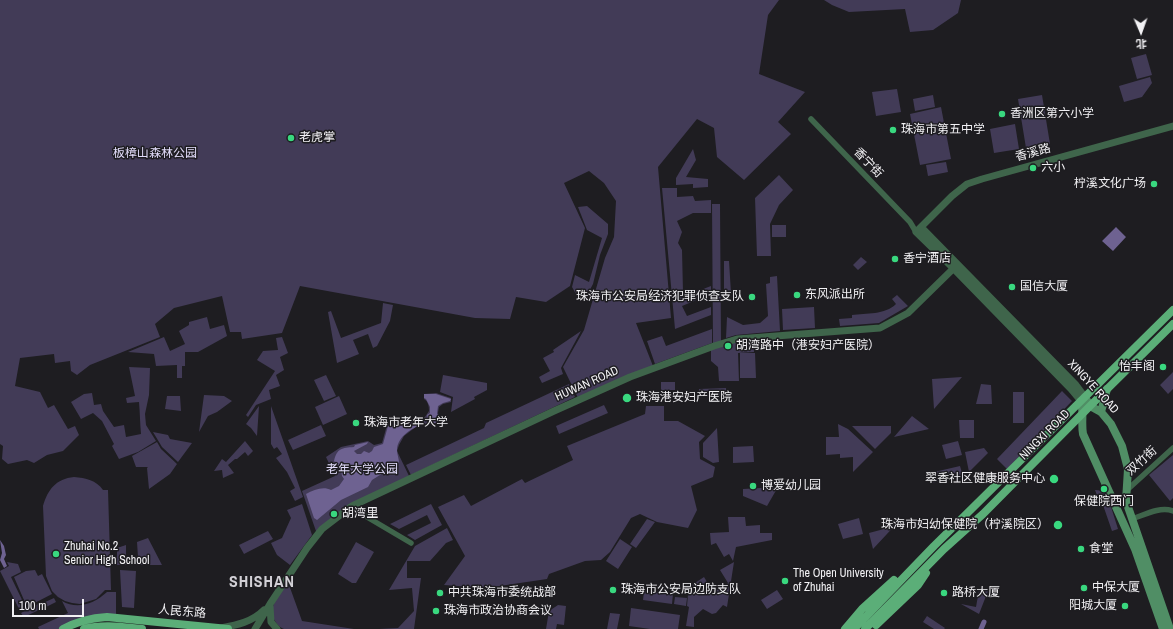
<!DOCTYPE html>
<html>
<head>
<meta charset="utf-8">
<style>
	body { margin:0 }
	#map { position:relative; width:1173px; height:629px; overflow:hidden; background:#1e1d21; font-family:"Archivo Narrow","Noto Sans SC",sans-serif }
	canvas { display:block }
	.north { position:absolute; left:1121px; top:12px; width:40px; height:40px; -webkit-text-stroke:3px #1e1d21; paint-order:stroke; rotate:178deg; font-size:11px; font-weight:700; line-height:16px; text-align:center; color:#f2f1f4 }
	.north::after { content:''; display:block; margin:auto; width:14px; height:18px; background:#f2f1f4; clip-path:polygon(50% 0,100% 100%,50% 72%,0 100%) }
	.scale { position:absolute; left:12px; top:599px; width:72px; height:18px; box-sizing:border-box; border:2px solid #f2f1f4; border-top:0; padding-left:5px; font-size:12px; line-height:14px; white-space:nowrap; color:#f2f1f4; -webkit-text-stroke:3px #1e1d21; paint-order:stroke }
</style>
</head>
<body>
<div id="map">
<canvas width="1173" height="629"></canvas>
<div class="north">北</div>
<div class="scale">100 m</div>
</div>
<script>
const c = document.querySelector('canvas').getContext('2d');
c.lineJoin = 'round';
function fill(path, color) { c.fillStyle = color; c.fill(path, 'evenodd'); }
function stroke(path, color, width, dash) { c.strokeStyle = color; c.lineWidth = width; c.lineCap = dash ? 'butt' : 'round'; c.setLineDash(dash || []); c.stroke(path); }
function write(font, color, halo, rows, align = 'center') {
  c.font = font + ' "Archivo Narrow","Noto Sans SC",sans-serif'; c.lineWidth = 3; c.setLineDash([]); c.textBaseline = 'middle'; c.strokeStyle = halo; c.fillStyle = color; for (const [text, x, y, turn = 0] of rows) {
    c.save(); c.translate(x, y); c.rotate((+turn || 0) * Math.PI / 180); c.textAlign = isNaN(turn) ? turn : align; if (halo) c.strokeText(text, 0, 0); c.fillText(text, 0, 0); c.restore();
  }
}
const green = new Path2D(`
	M0,0H779L768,15L759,74L805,92L778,122L791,134L744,180L717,157L714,128L697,119L658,167L671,318L636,323L653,366L578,398L563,367L584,330L605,258L614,237L616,201L604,183L589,171L564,183L585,228L570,286L546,302L516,297L510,319L475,318L300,286L282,333L242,339L241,332H230L222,296L174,308L155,324L160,337L90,365L77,375L71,371L70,361L55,363L54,354L20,358L15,386L40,392L48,408L54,405L68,429L75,426L79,435L63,451L47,455L34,463L27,460L8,464L2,459L3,446L0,444Z
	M824,0H961L958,13L933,30L910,32L905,9L849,12L832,5Z
	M1146,54L1152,75L1137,79L1131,58Z
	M1150,77L1152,83L1142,97L1124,102L1119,86Z
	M897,89L901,112L876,116L872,92Z
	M933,95L935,107L915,111L913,99Z
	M1042,95L1050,144L1026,148L1018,99Z
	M941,107L951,159L920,165L910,114Z
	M1015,124L1019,149L994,153L990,129Z
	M693,149L696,160L686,177L708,179V187L693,188V184L676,185V178Z
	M946,162L948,172L928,176L926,165Z
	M779,175L793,190L779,205L770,224L771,256H757L755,198Z
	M662,188H677V197L693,196L695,201L711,200V213H693L677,221L682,232L678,243L682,250L683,292L698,291L711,286V294L682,306L687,316L711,307V315L675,329Z
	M712,204H720L721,342L713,344Z
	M587,206L608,224V234L600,255L593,284L584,301H580L572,287L575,275L589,282L602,238L587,230L578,207Z
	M772,225H786V237H772Z
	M861,257L867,262L858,270L853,265Z
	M724,261H729L731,293H724Z
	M777,276L780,331L736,335L726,338L727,317L743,325L760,323L768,316L766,284L770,283V277Z
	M897,295L908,306L879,323L840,326L839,319L852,318V315C866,313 885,315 896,304L892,299Z
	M383,303L393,305L390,321L377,346L373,348L368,334L353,340L359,354L337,363L328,312L331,311L341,338L381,323Z
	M814,307L815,328L783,330L782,309Z
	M207,317L210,329L224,325L227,336L198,352H185V366H182V378H177V365L156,366L154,354L128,352L164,337L170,351L185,344L179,331L189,325V322Z
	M712,329V343L655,364L647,341L662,336L666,346Z
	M581,331L561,368L563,374L542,383L539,377L550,371L543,358L554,352L553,350Z
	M282,337L288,353L280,357L284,370L276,375L280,386L269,390L271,399L256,405L248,417L246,415L275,371L257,360L263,351L278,350L276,338Z
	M753,339L754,352L738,353L739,381H719L718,367L711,361V348Z
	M740,353H755L756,378H740Z
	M129,367L150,368L149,395L145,414L146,425L156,441L138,452L119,459L112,446L114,444L102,421L93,413L81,419L71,402L84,394L92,393L94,405L101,404L103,411L114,427L124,425L126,437L141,434C140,424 140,413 139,402L127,403L126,398L135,396Z
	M1173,372V389L1168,394L1160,385Z
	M326,375L336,396L324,401L314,380Z
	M443,375L487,383V390L474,397L475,399L451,412L453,397L440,392Z
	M962,377L934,409L932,379Z
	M661,382H675V390H661Z
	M569,384L575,397L411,475L406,465L484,428L486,423Z
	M981,384L991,385L992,404H976Z
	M726,388V396H699V389Z
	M1062,391L1072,401L1007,469L997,459Z
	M1013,392H1024V423H1013Z
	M436,393L451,398V402L443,404L439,407L438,413L440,420L437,423L417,426L404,436L399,445L397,451L410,478L352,505L317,534L302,491L335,476L326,457L341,447L368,441L374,445L382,443L387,425L404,420L425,417L429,411C429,406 428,401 424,399V394Z
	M204,395L224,396L232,401L217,412L208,416L199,432Z
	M167,396H180L181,411L165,409Z
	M339,396L347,414L323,425L315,407Z
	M604,405L608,413L559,434L556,426Z
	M259,406L257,436L251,428L246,424Z
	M271,406L303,497L295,501L290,491L295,488L287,472L276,458L282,454L277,447L274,449L271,444Z
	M646,406H664V421H678L705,436L699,442L700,459L715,467L713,477L691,486L697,510L688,528L657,522L640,514L631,518L610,552L601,560L585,561L549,574L547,579L486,588L444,585L465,556L438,507L464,495L471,506L522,479L525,483L573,460L567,446L645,414Z
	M912,416L929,429L894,437Z
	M959,420H974V438H960Z
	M838,424L848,429L873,452L853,472V457L840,458V454L826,455V437H839Z
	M321,425L326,436L293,450L288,440Z
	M852,426H891V433L875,449Z
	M717,428L719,462L713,463L703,457V443Z
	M153,432L168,435L170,439L192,443L178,462L162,447Z
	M245,441L253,451L248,456L245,452L237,459H235L228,465L234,473L223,478L222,470L214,471L222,459L226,462Z
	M958,441L962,455L946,459L942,445Z
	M157,442L161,449L177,464L170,474L149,489L147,468L148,467H136L132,456Z
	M753,446L754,462L733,463V447Z
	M984,448L988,453L969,472L965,452Z
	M1173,455V498L1170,501L1149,475Z
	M960,466L963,476L932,483L930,473Z
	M74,477C86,478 96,480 103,490H108L111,590H105L96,599L80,604L72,603L65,601L58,597L52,591L46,576L43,506C48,489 56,479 74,477Z
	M778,487L767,506L743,496V489Z
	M1095,490L1106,491L1118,529L1112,531L1103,505L1100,503Z
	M302,504L312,535L290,565L277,555L271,543L282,538L291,518L287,510Z
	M431,504L442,525L415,540L407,535L431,523L427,515L399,529L390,524Z
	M728,517H745L746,526L760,525V533H772V540L736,547L733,561L729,554L724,557L716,543L711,545L710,533L729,532Z
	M859,518L863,534L843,539L838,524Z
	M647,519L655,522L636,548L630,544Z
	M900,520L873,549L869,533L884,529Z
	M447,528L453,540L446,543L430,561H407V578H421L414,629H379L398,628L414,611L412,588L389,590L415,546Z
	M268,531L273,539L244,554L239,545Z
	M148,538L162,565H117V548L126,545V557H138L137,542Z
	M620,539L632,547L618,569L606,561Z
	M356,542L374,552L356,583H352L338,574Z
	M7,562L18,564L21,572L11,577L25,606L19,609L0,571L9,566Z
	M734,562L727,607L723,605L716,613L712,614L703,609L694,617V627L686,626L689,607L687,606L688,595L695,592L692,585L704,577L713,592L728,583L720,570Z
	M35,570L38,576L42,574L52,594L27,607L14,577L26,571Z
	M120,570L136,571L134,608L122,607Z
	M288,582L302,621L354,629H284C279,627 278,625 275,621C266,607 281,593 288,582Z
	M777,590L783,599L767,609L761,600Z
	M979,590L988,591L979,614L961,604L976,607Z
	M644,591L673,594L672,604L643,600Z
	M107,592H116V615L75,621L59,629H39L38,627L68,613L62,601C77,610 94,604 107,592Z
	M675,597L687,598L686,606L674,604Z
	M54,598L56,602L44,608L41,604Z
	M38,604L41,609L24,617L21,613Z
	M558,605L566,606L564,625L557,624L556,629H546L549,611Z
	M631,608L680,615L678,629H650L629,626Z
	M610,613L620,614L617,629H607Z
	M927,616L945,628L944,629H934L923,622Z`);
const water = new Path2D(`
	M1116,227L1126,237L1113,251L1102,241Z
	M424,394H436L451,399L450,401L443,403L438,406L437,414L439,416V420L437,423H430L427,415L430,413V407L426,399L424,398Z
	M424,419L425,423C414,427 397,436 397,450C397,454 399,459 399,463L372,480L368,487L341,500L317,520L314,518L306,494C314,490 323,486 331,490L339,486L344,479L342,476L341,469L334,461C337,448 342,448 354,447L355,445L368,442L367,444L354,451L357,454H361L364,451L369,453L372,451L374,447L383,444L388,426L410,421Z
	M0,540L4,546L6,555L4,559L7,566L4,568L0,560L2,553Z`);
const canal = new Path2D(`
	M981,629L984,622`);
const minor = new Path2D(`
	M811,119L910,222L916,232
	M1127,490L1173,448
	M350,507L411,543
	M1132,519C1144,515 1160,506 1173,511`);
const tertiary = new Path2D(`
	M921,227L1076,385L1085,397
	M1081,401L1071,389L953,268L916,232L952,196L967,184L982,179L1173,126
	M270,606L271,622L277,629
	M221,628C237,625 252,622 264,610
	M255,629L270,604L307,548L322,529L352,506L554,411L630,377L714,346L737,339L880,328L908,313L957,265`);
const secondary = new Path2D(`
	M1085,397L1090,406L1101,412L1111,424L1122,446L1128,469L1126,501L1170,629
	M1081,401C1084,412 1081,423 1083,434L1135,549L1163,629
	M1101,412L1107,389`);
const primary = new Path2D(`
	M876,625L918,585L926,573
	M63,629C78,621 91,618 107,617L228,629
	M84,629C103,624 122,627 142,629
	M845,629L862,609L894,580
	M854,629L934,546L1173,310
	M865,629L944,549L983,514L1090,406L1173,324`);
const markers = [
	[1002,114,4,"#39d87f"],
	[893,130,4,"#39d87f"],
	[291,138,4,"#39d87f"],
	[1033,168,4,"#39d87f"],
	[1154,184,4,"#39d87f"],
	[895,259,4,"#39d87f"],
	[1012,287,4,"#39d87f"],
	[797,295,4,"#39d87f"],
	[752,297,4,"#39d87f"],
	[728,346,4,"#39d87f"],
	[1163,367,4,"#39d87f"],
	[627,398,5,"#39d87f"],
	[356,423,4,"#39d87f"],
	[1054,479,5,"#39d87f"],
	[753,486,4,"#39d87f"],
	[1104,489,4,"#39d87f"],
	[334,514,4,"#39d87f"],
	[1058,525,5,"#39d87f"],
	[1081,549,4,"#39d87f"],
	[56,554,4,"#39d87f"],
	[785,581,4,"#39d87f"],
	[1084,588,4,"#39d87f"],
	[613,590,4,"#39d87f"],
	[440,593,4,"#39d87f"],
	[944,593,4,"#39d87f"],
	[1125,606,4,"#39d87f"],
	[436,611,4,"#39d87f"]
];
const poiNames = [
	["香洲区第六小学",1010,114],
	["珠海市第五中学",901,130],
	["老虎掌",299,138],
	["六小",1041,168],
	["柠溪文化广场",1146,184,"right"],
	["香宁酒店",903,259],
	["国信大厦",1020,287],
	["东风派出所",805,295],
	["珠海市公安局经济犯罪侦查支队",744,297,"right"],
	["胡湾路中（港安妇产医院）",736,346],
	["怡丰阁",1155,367,"right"],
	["珠海港安妇产医院",636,398],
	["珠海市老年大学",364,423],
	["翠香社区健康服务中心",1045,479,"right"],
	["博爱幼儿园",761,486],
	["保健院西门",1104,502,"center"],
	["胡湾里",342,514],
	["珠海市妇幼保健院（柠溪院区）",1049,525,"right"],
	["Zhuhai No.2",64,547],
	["Senior High School",64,561],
	["食堂",1089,549],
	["The Open University",793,574],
	["of Zhuhai",793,588],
	["中保大厦",1092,588],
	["珠海市公安局边防支队",621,590],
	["中共珠海市委统战部",448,593],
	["路桥大厦",952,593],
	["阳城大厦",1117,606,"right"],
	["珠海市政治协商会议",444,611]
];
const streetNames = [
	["香溪路",1033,153,-15],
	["香宁街",868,163,46],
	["HUWAN ROAD",587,384,-24],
	["XINGYE ROAD",1093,387,47],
	["NINGXI ROAD",1045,435,-45],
	["双竹街",1142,461,-42],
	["人民东路",182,612,5]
];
const parkNames = [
	["板樟山森林公园",155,154],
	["老年大学公园",362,470]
];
const districtNames = [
	["SHISHAN",262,583]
];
fill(green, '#423b57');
fill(water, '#6e6291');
stroke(canal, '#6e6291', 5);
stroke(minor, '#3f654b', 5.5);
stroke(tertiary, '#3f654b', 7);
stroke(secondary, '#508e65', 8);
stroke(primary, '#5bae78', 8);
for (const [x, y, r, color] of markers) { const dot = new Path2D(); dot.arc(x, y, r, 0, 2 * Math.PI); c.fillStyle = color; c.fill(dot); stroke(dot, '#1e1d21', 1.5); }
write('12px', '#f2f1f4', '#1e1d21', poiNames, 'left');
write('12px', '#f2f1f4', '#1e1d21', streetNames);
write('12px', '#e2dcfa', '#1e1d21', parkNames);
c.letterSpacing = '1px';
write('bold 16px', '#d2d0d6', '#1e1d21', districtNames);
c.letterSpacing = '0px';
</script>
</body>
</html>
